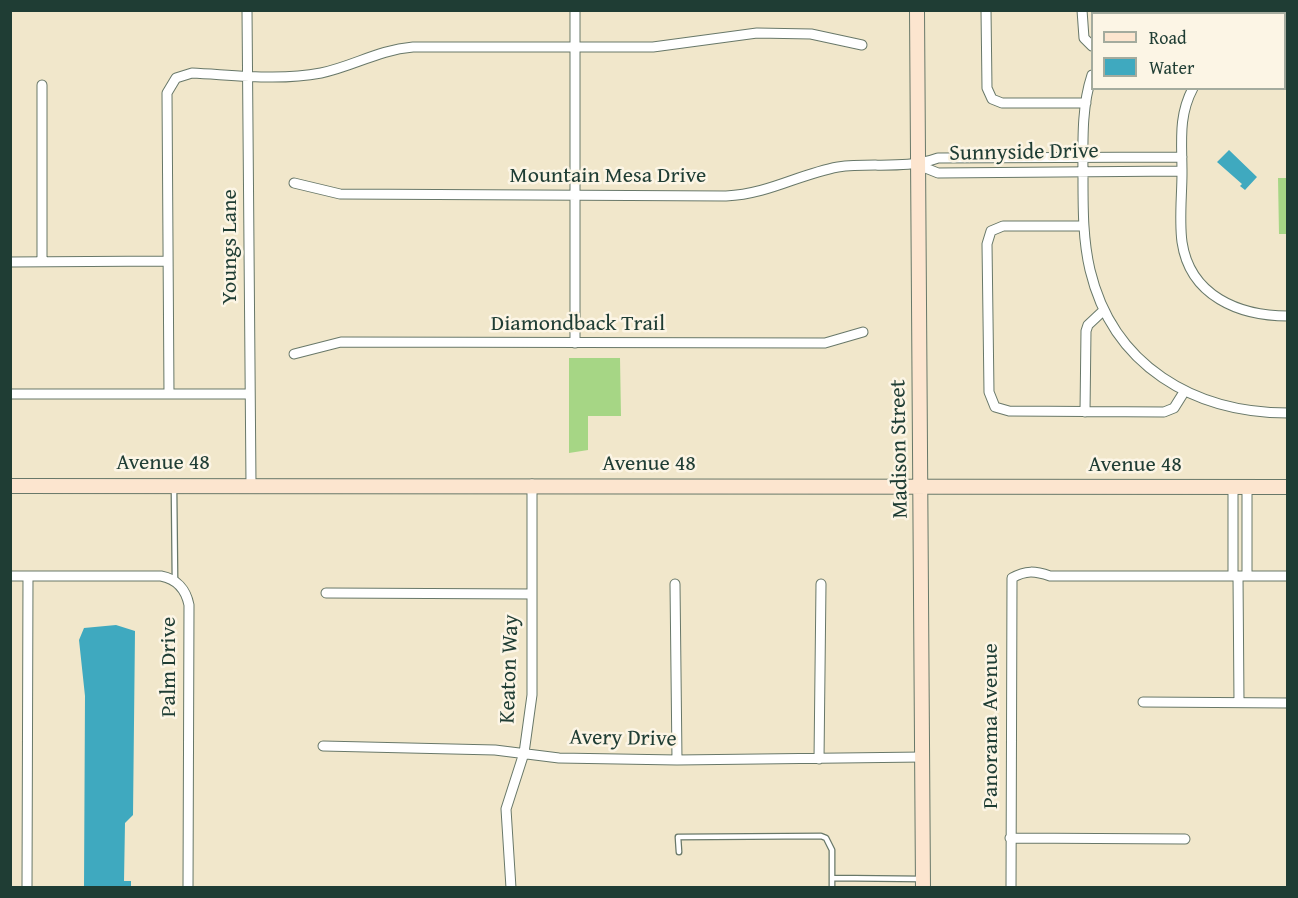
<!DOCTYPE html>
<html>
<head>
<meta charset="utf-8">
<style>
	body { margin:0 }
	#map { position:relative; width:1298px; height:898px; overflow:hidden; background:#f1e7cb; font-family:"Gentium Book Plus",serif }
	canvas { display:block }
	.frame { position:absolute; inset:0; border:12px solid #1f3d34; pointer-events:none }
	.legend { position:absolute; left:1091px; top:12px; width:195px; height:78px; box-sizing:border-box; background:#fcf5e5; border:2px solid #a4ab9e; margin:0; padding:8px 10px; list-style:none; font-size:18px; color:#1f3d34 }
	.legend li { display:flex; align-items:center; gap:12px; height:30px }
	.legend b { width:30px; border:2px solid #a4ab9e }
</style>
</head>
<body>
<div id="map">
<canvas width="1298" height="898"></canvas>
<div class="frame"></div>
<ul class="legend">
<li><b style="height:8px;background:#fce5cf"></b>Road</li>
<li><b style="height:16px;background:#3fa9bf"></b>Water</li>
</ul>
</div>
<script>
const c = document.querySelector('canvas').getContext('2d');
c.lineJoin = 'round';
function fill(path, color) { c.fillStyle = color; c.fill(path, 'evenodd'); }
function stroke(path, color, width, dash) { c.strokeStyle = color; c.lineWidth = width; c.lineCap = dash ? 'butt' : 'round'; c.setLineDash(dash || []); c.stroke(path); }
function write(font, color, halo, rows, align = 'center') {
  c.font = font + ' "Gentium Book Plus",serif'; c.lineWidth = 5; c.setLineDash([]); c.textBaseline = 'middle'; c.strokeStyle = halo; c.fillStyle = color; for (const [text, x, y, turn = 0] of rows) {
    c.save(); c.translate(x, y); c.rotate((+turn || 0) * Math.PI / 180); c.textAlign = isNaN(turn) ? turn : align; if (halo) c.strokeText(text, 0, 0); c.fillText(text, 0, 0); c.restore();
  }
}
const green = new Path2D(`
	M1278,178H1287V234H1279Z
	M569,358H620L621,416H588V450L569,453Z`);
const water = new Path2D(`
	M1229,150L1257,177L1245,190L1240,186L1242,184L1217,162Z
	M116,625L135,631L133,815L125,823L124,881H131V887H84L85,696L79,640L84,628Z`);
const service = new Path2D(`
	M174,488L175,581
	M679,852L678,837L821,836L826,838L832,850V888
	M832,878L922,879`);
const minor = new Path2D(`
	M247,10L251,484
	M575,10V343
	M986,10L987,88L992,99L1002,103H1086
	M1082,10L1084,38L1092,46
	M1128,14L1131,10
	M1284,46H1288
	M1092,75C1081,108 1083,145 1083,179C1083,210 1083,240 1090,270C1113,366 1194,413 1288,413
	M1193,88C1178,116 1182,142 1182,173C1182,195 1179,219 1182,242C1190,296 1239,316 1288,316
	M918,165L938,173L1182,171
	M294,183L340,194L726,196C769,194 799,174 838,167C872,162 905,170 938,158L1182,157
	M1084,226H1003L991,231L987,244L989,392L995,407L1009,411L1164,412L1174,408L1184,392
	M10,262L168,261
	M42,262V85
	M294,354L341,342L825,343L863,332
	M10,394H250
	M169,394L167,93L176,78L192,73C234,75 279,81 321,73C354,66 378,50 413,47H653L757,33L811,34L862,45
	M1085,412L1086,331L1088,325L1104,310
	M1233,487V576
	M1247,487V576
	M10,576H161C177,579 186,590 189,605L188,888
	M1238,576L1239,702
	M675,584L677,760
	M326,593L532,594
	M1143,702L1288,703
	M323,746L495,750L559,758L677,760L923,757
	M819,759L821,584
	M1010,838L1185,839
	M27,888L28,576
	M511,888L506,809L524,753L532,695V484
	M1011,888L1012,578C1026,570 1035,571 1050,576H1288`);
const secondary = new Path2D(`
	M917,10L923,888
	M10,486L1288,487`);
const streetNames = [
	["Sunnyside Drive",1024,153,-1],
	["Mountain Mesa Drive",608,176],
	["Youngs Lane",230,247,-90],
	["Diamondback Trail",578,324],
	["Madison Street",900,449,-91],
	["Avenue 48",163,463],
	["Avenue 48",649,464],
	["Avenue 48",1135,465],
	["Palm Drive",169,667,-90],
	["Keaton Way",510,669,-88],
	["Panorama Avenue",991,726,-90],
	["Avery Drive",623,739,1]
];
fill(green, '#a6d685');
fill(water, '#3fa9bf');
stroke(service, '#687869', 7);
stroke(minor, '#687869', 11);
stroke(secondary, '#687869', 16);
stroke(service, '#fff', 4.5);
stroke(minor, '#fff', 9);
stroke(secondary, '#fce5cf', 14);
write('22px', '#1f3d34', '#fcf5e5', streetNames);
</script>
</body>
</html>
